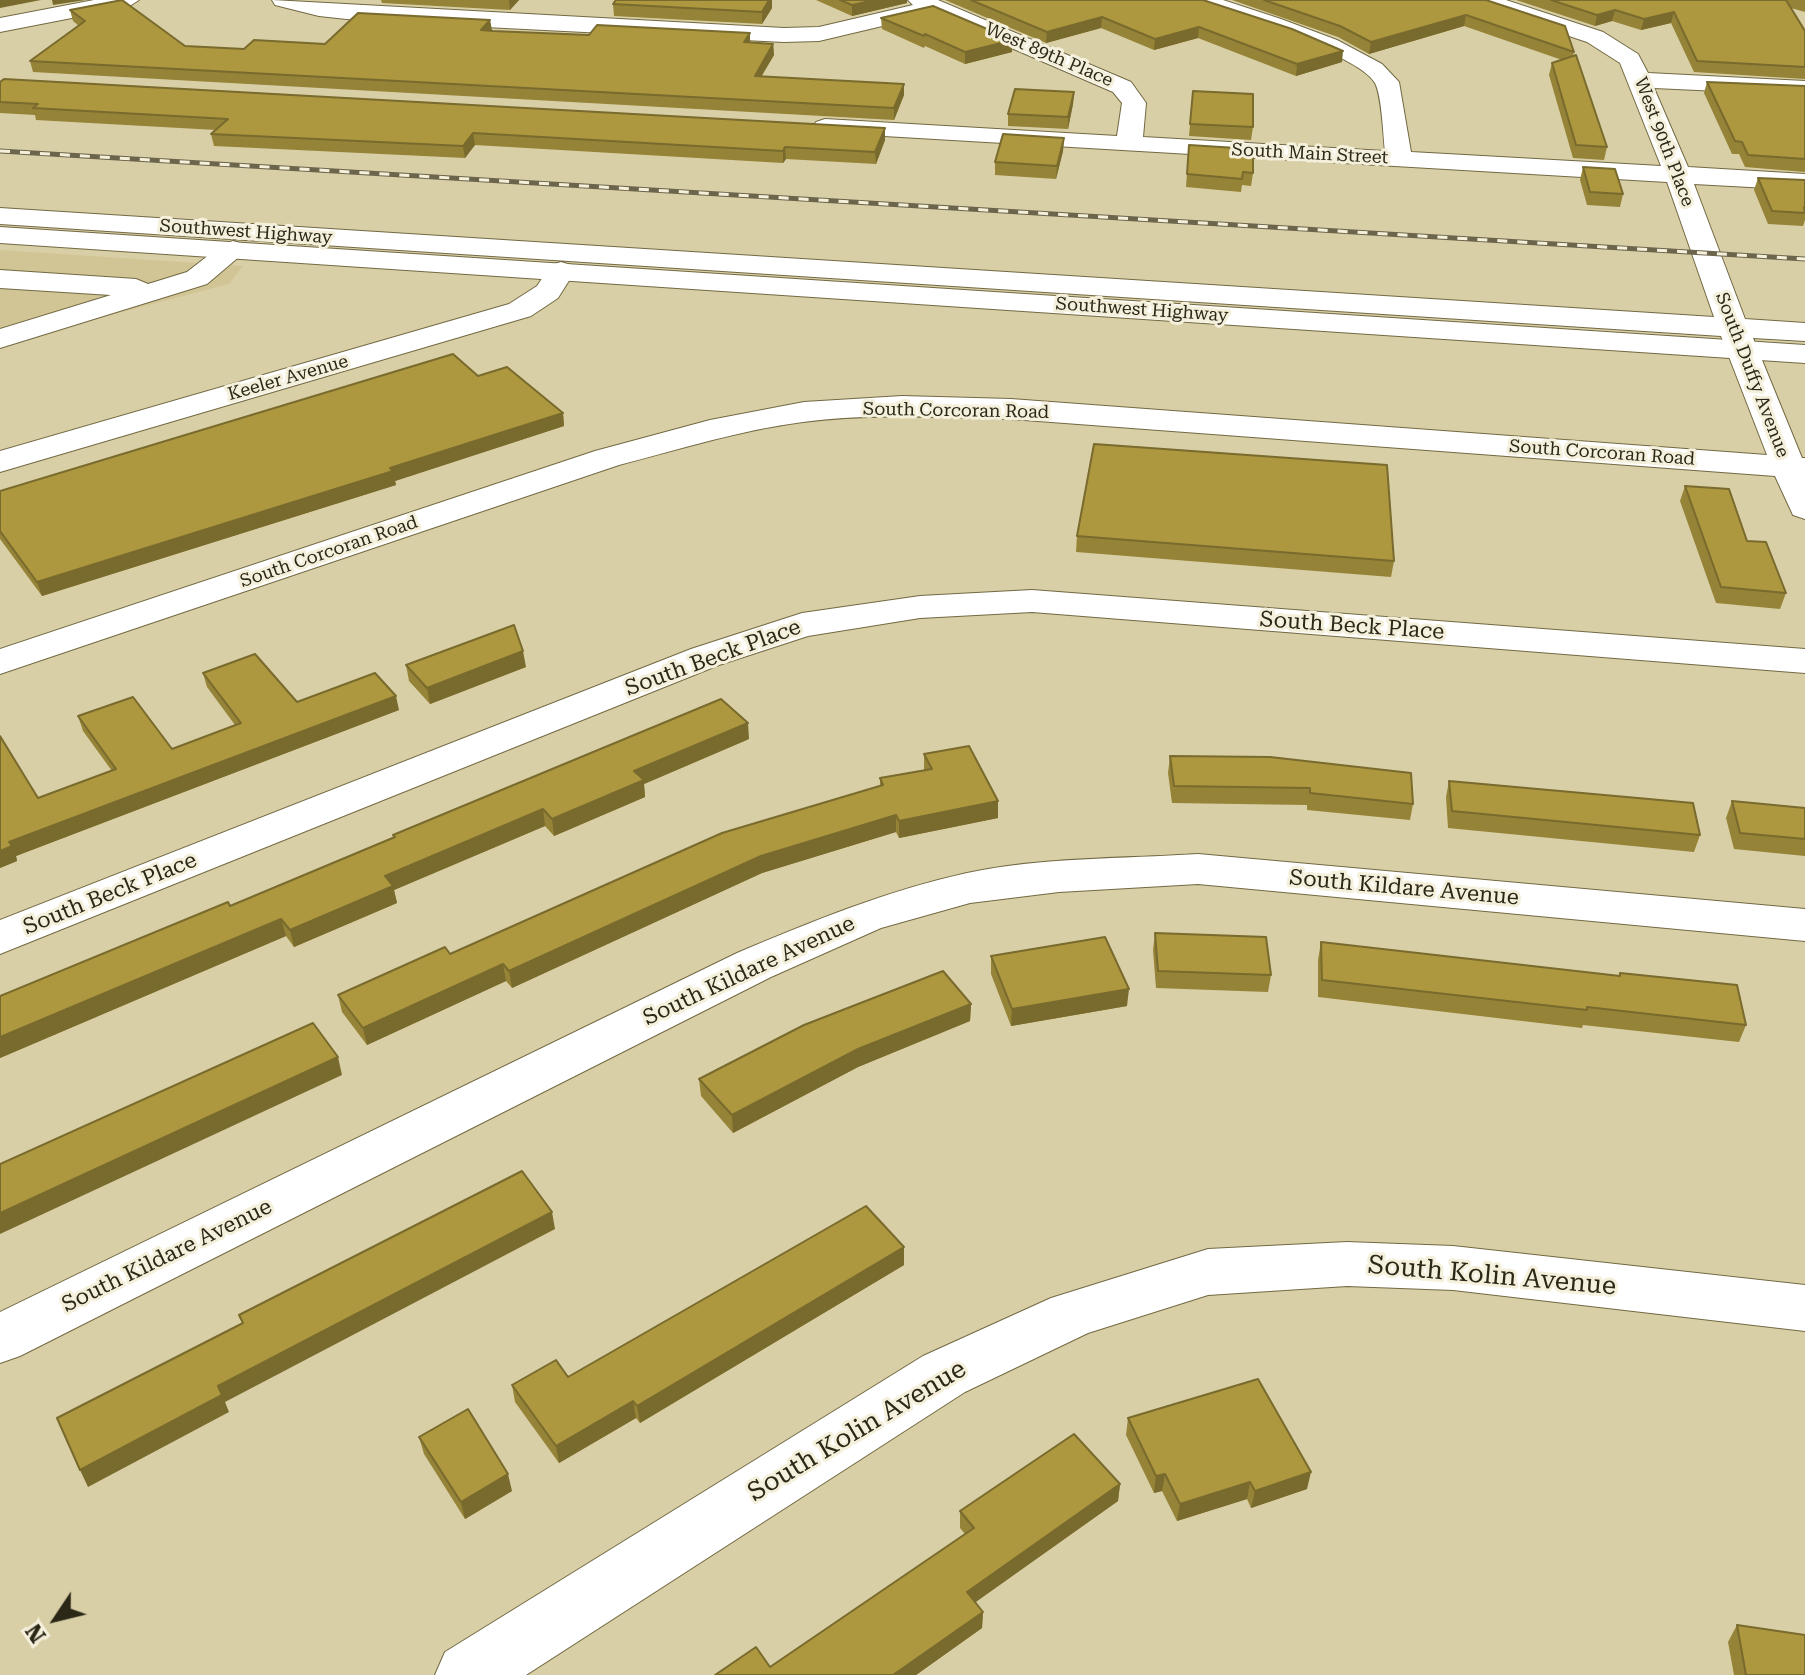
<!DOCTYPE html>
<html>
<head>
<meta charset="utf-8">
<style>
	body { margin:0 }
	#map { position:relative; width:1805px; height:1675px; overflow:hidden; background:#d9cfa6; font-family:"Roboto Serif",serif }
	canvas { display:block }
	.north { position:absolute; left:16px; top:1579px; width:80px; height:80px; -webkit-text-stroke:6px #f5f0db; paint-order:stroke; rotate:235deg; font-size:22px; font-weight:700; line-height:32px; text-align:center; color:#2c2818 }
	.north::after { content:''; display:block; margin:auto; width:28px; height:36px; background:#2c2818; clip-path:polygon(50% 0,100% 100%,50% 72%,0 100%) }
</style>
</head>
<body>
<div id="map">
<canvas width="1805" height="1675"></canvas>
<div class="north">N</div>
</div>
<script>
const c = document.querySelector('canvas').getContext('2d');
c.lineJoin = 'round';
function fill(path, color) { c.fillStyle = color; c.fill(path, 'evenodd'); }
function stroke(path, color, width, dash) { c.strokeStyle = color; c.lineWidth = width; c.lineCap = dash ? 'butt' : 'round'; c.setLineDash(dash || []); c.stroke(path); }
function write(font, color, halo, rows, align = 'center') {
  c.font = font + ' "Roboto Serif",serif'; c.lineWidth = 6; c.setLineDash([]); c.textBaseline = 'middle'; c.strokeStyle = halo; c.fillStyle = color; for (const [text, x, y, turn = 0] of rows) {
    c.save(); c.translate(x, y); c.rotate((+turn || 0) * Math.PI / 180); c.textAlign = isNaN(turn) ? turn : align; if (halo) c.strokeText(text, 0, 0); c.fillText(text, 0, 0); c.restore();
  }
}
const built = new Path2D(`
	M0,250L243,266L229,284L0,344Z`);
const minor = new Path2D(`
	M94,0H139L128,7L0,32V18Z
	M272,0L784,28L819,27L913,5L908,0H938L1131,82L1146,103L1143,137L1385,151C1383,135 1382,96 1375,83C1358,53 1230,17 1194,5L1191,0H1223L1281,19L1337,40L1382,64L1399,82L1411,152L1661,166L1620,63L1587,42L1476,5L1473,0H1506L1603,32L1638,54L1648,73L1805,81V95L1654,88L1688,167L1805,174V190L1694,184L1745,319L1805,323V341L1753,338L1802,458H1805V519L1793,515L1775,476L1011,419C942,417 872,413 803,422C741,430 680,449 619,465L0,674V649L595,451L710,420L804,402L902,396L1011,399L1767,455L1721,336L0,224V208L1714,317L1667,182L816,132L812,127L816,122L825,119L1117,136L1122,103L1113,92L933,14L819,41L784,42L365,21L319,16L275,5Z
	M233,241L243,244L247,250L207,284L0,348V329L111,295L0,288V270L136,279L148,284L187,272L223,244Z
	M561,262L571,265L575,271L558,298L531,316L0,472V451L509,304L537,286L551,265Z
	M1032,590L1805,649V673L1032,612L920,618L808,636L719,665L0,954V920L691,649L802,613L920,596Z
	M1198,854L1805,909V941L1198,884L1059,892L970,903L881,928L771,977L20,1356L0,1363V1312L737,953C813,921 886,891 967,873C1042,857 1122,859 1198,854Z
	M1347,1242L1453,1246L1805,1285V1331L1453,1290L1347,1286L1208,1295L1088,1333L965,1392L526,1675H435L445,1652L923,1356L1051,1298L1208,1249Z`);
const major = new Path2D(`
	M0,227L1805,345V363L0,243Z`);
const rail = new Path2D(`
	M0,151L1805,259`);
const wall = new Path2D(`
	M381,0H519L510,10L382,3Z
	M816,0H907V3L852,16Z
	M945,0H1203L1342,62L1296,76L1198,38L1154,50L1101,28L1046,43Z
	M1232,0H1486L1574,52L1573,56L1607,147L1604,160L1573,158L1549,75L1552,63L1562,60L1464,26L1369,54L1338,37Z
	M1516,0H1805V12L1791,8L1805,31V79L1694,72L1671,23L1641,30L1612,21L1595,26Z
	M613,4L772,8L762,24L614,16Z
	M70,10L185,46L244,49L325,44L490,20L491,31L773,44L774,55L761,77L904,95L894,120L33,72L30,61L79,26L73,21Z
	M881,18L1012,52L965,64L925,46L924,48L882,29Z
	M0,82L885,128V140L876,164L786,159L783,163L475,145L465,158L214,146L211,134L216,130L36,120L35,115L0,113Z
	M1707,82L1805,86V172L1745,167L1739,154H1732L1704,93Z
	M1193,91L1253,127L1251,140L1189,136Z
	M1074,92L1073,104L1068,129L1008,126V114Z
	M1064,138L1063,151L1056,179L995,175V162Z
	M1189,145L1253,173L1251,186L1242,185L1241,192L1186,187Z
	M1583,167L1623,194L1620,207L1587,205L1580,180Z
	M1758,178L1805,180V220L1803,226L1768,224L1754,190Z
	M478,376L563,413L564,426L395,481L396,485L42,596L0,539V491Z
	M1685,486L1747,541L1786,593L1780,609L1716,603L1680,501Z
	M1077,536L1394,561L1391,577L1076,552Z
	M406,665L526,667L430,704L409,681Z
	M203,673L297,702L399,710L16,856L17,861L0,868L38,798L112,771L83,731L78,716L172,749L235,725L207,687Z
	M749,739L644,784L645,797L554,836L545,826L394,890L397,903L294,947L286,936L0,1058V996L230,906L393,837V835Z
	M924,754L998,818L899,838L896,832L762,873L512,988L506,981L367,1045L342,1012L338,995L450,954L880,786V778L924,770Z
	M1170,756L1413,804L1410,820L1307,810V805L1172,803L1168,773Z
	M1449,781L1700,835L1694,852L1448,828L1446,797Z
	M1732,801L1805,808V856L1734,849L1726,818Z
	M1155,933L1271,975L1268,992L1156,988L1153,950Z
	M1321,942L1619,976L1620,973L1746,1025L1739,1042L1583,1025L1582,1028L1318,997V960Z
	M991,956L1127,1006L1011,1026L991,974Z
	M971,1004L970,1021L858,1067L733,1133L701,1096L699,1079Z
	M904,1247V1265L640,1423L636,1418L559,1463L515,1402L512,1385L568,1377Z
	M1128,1418L1307,1489L1251,1508L1247,1499L1177,1521L1162,1491L1154,1493L1126,1435Z
	M419,1437L512,1491L465,1519L424,1454Z
	M1120,1484L1118,1501L975,1602L983,1612L982,1628L916,1675H715L770,1667L965,1534L960,1528V1511Z
	M1737,1625L1805,1675H1734L1728,1642Z`);
const shadedWall = new Path2D(`
	M0,0H41L0,8Z
	M52,0H86L53,5Z
	M509,0H519L510,10Z
	M769,0H772V8L762,24V12Z
	M875,0H907V3L852,16V5Z
	M1615,10L1612,21L1595,26L1597,15Z
	M1674,12L1671,23L1641,30L1644,19Z
	M1466,15L1464,26L1369,54L1371,42Z
	M1102,17L1101,28L1046,43L1047,32Z
	M490,20L492,30L483,41L481,30Z
	M1199,27L1198,38L1154,50L1155,39Z
	M750,33V43L744,42Z
	M1013,40L1012,52L965,64V52Z
	M773,44L774,55L755,87V76Z
	M1343,51L1342,62L1296,76L1297,64Z
	M904,84V95L894,120V108Z
	M1074,92L1073,104L1068,129V117Z
	M885,128V140L876,164L875,152Z
	M473,133L475,145L465,158L463,146Z
	M1064,138L1063,151L1056,179L1057,166Z
	M785,147L786,159L783,163V151Z
	M563,413L564,426L395,481L396,485L42,596L37,582Z
	M523,651L526,667L430,704L427,688Z
	M396,696L399,710L16,856L17,861L0,868V851L9,842Z
	M748,723L749,739L644,784L645,797L554,836L552,819L634,771Z
	M998,801V818L899,838V821Z
	M543,809L545,826L394,890L397,903L294,947L290,930L385,876Z
	M896,815V832L762,873L512,988L509,971L761,856Z
	M281,919L286,936L0,1058V1037Z
	M503,964L506,981L367,1045L363,1028Z
	M1129,989L1127,1006L1011,1026L1012,1009Z
	M971,1004L970,1021L858,1067L733,1133L732,1115L858,1049Z
	M338,1057L342,1075L0,1234V1213Z
	M552,1212L555,1229L225,1402L229,1412L88,1487L80,1470L218,1386Z
	M904,1247V1265L640,1423L637,1406Z
	M633,1401L636,1418L559,1463L556,1446Z
	M1311,1472L1307,1489L1251,1508L1255,1491Z
	M508,1474L512,1491L465,1519L461,1502Z
	M1165,1474L1162,1491L1154,1493L1156,1476Z
	M1250,1482L1247,1499L1177,1521L1180,1504Z
	M1120,1484L1118,1501L966,1609L967,1592Z
	M983,1612L982,1628L916,1675H893Z`);
const building = new Path2D(`
	M122,0L185,46L244,49L254,40L325,44L358,13L490,20L481,30L493,31L589,35L597,25L750,33L744,42L773,44L755,76L904,84L894,108L30,61L85,21L70,10Z
	M616,0H769L762,12L613,4Z
	M840,0H875L852,5Z
	M971,0H1203L1292,29L1343,51L1297,64L1199,27L1155,39L1102,17L1047,32Z
	M1264,0H1486L1565,26L1574,52L1466,15L1371,42L1340,26Z
	M1551,0H1786L1805,31V67L1697,61L1674,12L1644,19L1615,10L1597,15Z
	M933,6L1013,40L965,52L925,34L924,36L881,18Z
	M1576,55L1607,147L1576,145L1552,63Z
	M4,79L885,128L875,152L785,147L783,151L473,133L463,146L211,134L228,119L33,108L38,104L0,102V82Z
	M1707,82L1805,86V159L1748,155L1742,142L1735,141Z
	M1015,89L1074,92L1068,117L1008,114Z
	M1193,91L1253,94V127L1190,124Z
	M1003,134L1064,138L1057,166L995,162Z
	M1189,145L1253,149V173L1243,172L1242,179L1187,174Z
	M1583,167L1615,169L1623,194L1590,192Z
	M1758,178L1805,180V207H1804L1805,213L1772,211Z
	M453,354L478,376L507,367L563,413L390,468L393,471L37,582L0,531V491Z
	M1094,444L1387,465L1394,561L1077,536Z
	M1685,486L1729,489L1747,541L1766,542L1786,593L1721,587Z
	M514,625L523,651L427,688L406,665Z
	M255,654L297,702L375,673L396,696L9,842L12,846L0,851V736L38,798L116,769L78,716L133,697L172,749L241,723L203,673Z
	M721,699L748,723L634,771L644,780L552,819L543,809L385,876L393,886L290,930L281,919L0,1037V996L228,902L230,906L395,837L393,835Z
	M969,746L998,801L899,821L896,815L761,856L509,971L503,964L363,1028L338,995L445,947L450,954L722,833L883,785L880,778L932,769L924,754Z
	M1170,756L1270,757L1411,773L1413,804L1310,793V788L1174,786Z
	M1449,781L1693,803L1700,835L1452,811Z
	M1732,801L1805,808V839L1740,833Z
	M1155,933L1266,937L1271,975L1158,971Z
	M1105,937L1129,989L1012,1009L991,956Z
	M1321,942L1620,976V973L1737,985L1746,1025L1587,1007V1010L1322,980Z
	M943,971L971,1004L858,1049L732,1115L699,1079L804,1025Z
	M313,1023L338,1057L0,1213V1164Z
	M522,1171L552,1212L218,1386L222,1395L80,1470L57,1418L243,1323L239,1315Z
	M866,1206L904,1247L637,1406L633,1401L556,1446L512,1385L556,1360L568,1377Z
	M1258,1379L1311,1472L1255,1491L1250,1482L1180,1504L1165,1474L1156,1476L1128,1418Z
	M468,1409L508,1474L461,1502L419,1437Z
	M1074,1434L1120,1484L967,1592L983,1612L893,1675H715L756,1647L770,1667L974,1528L960,1511Z
	M1737,1625L1805,1635V1675H1746Z`);
const farStreetnames = [
	["West 89th Place",1049,55,23],
	["West 90th Place",1664,142,69],
	["South Main Street",1310,154,3],
	["Southwest Highway",246,232,4],
	["Southwest Highway",1142,310,4],
	["South Duffy Avenue",1752,375,69],
	["Keeler Avenue",288,378,-16],
	["South Corcoran Road",956,411,1],
	["South Corcoran Road",1602,453,4],
	["South Corcoran Road",329,552,-19]
];
const streetNames = [
	["South Beck Place",1352,626,4],
	["South Beck Place",713,658,-20],
	["South Kildare Avenue",1404,888,5],
	["South Beck Place",110,894,-22],
	["South Kildare Avenue",749,971,-25],
	["South Kildare Avenue",167,1256,-26]
];
const nearStreetnames = [
	["South Kolin Avenue",1492,1276,5],
	["South Kolin Avenue",857,1431,-31]
];
fill(built, '#d2c595');
stroke(minor, '#726943', 2);
stroke(major, '#726943', 2);
fill(minor, '#fff');
fill(major, '#fff');
stroke(rail, '#6c654c', 5);
stroke(rail, '#f5f0db', 3, [10]);
fill(wall, '#958337');
fill(shadedWall, '#796a2d');
fill(building, '#ad9840');
stroke(building, '#796a2d', 2);
write('18px', '#2c2818', '#f5f0db', farStreetnames);
write('22px', '#2c2818', '#f5f0db', streetNames);
write('26px', '#2c2818', '#f5f0db', nearStreetnames);
</script>
</body>
</html>
